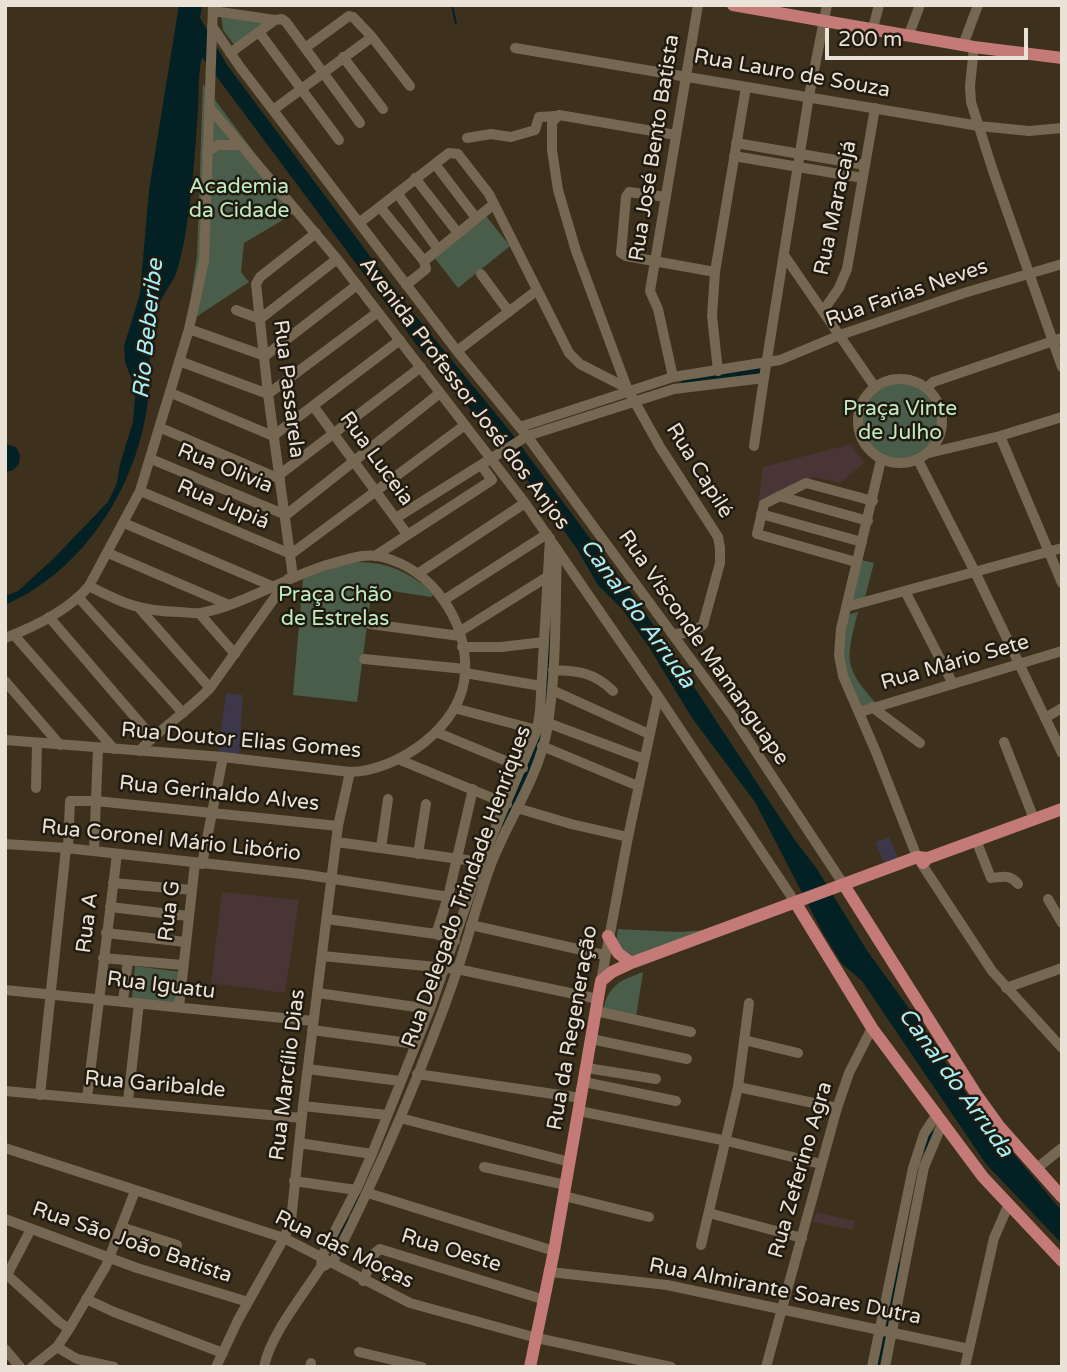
<!DOCTYPE html>
<html>
<head>
<meta charset="utf-8">
<style>
	body { margin:0 }
	#map { position:relative; width:1067px; height:1372px; overflow:hidden; background:#3d311d; font-family:"Varela Round",sans-serif }
	canvas { display:block }
	.frame { position:absolute; inset:0; border:7px solid #eae2d6; pointer-events:none }
	.scale { position:absolute; left:825px; top:28px; width:203px; height:32px; box-sizing:border-box; border:4px solid #eae2d6; border-top:0; padding-left:9px; font-size:21px; line-height:24px; white-space:nowrap; color:#eae2d6; -webkit-text-stroke:5px #201a11; paint-order:stroke }
</style>
</head>
<body>
<div id="map">
<canvas width="1067" height="1372"></canvas>
<div class="frame"></div>
<div class="scale">200 m</div>
</div>
<script>
const c = document.querySelector('canvas').getContext('2d');
c.lineJoin = 'round';
function fill(path, color) { c.fillStyle = color; c.fill(path, 'evenodd'); }
function stroke(path, color, width, dash) { c.strokeStyle = color; c.lineWidth = width; c.lineCap = dash ? 'butt' : 'round'; c.setLineDash(dash || []); c.stroke(path); }
function write(font, color, halo, rows, align = 'center') {
  c.font = font + ' "Varela Round",sans-serif'; c.lineWidth = 5; c.setLineDash([]); c.textBaseline = 'middle'; c.strokeStyle = halo; c.fillStyle = color; for (const [text, x, y, turn = 0] of rows) {
    c.save(); c.translate(x, y); c.rotate((+turn || 0) * Math.PI / 180); c.textAlign = isNaN(turn) ? turn : align; if (halo) c.strokeText(text, 0, 0); c.fillText(text, 0, 0); c.restore();
  }
}
const commercial = new Path2D(`
	M851,444L864,463L840,483L814,477L758,504L763,467Z
	M222,892L299,900L285,993L211,983Z
	M816,1212L855,1221L853,1230L813,1222Z`);
const medical = new Path2D(`
	M226,693L243,695L239,756L218,753Z
	M889,837L899,860L885,865L875,842Z`);
const green = new Path2D(`
	M221,14L270,22L235,46L223,30Z
	M203,84L298,211L244,243L241,272L249,282L187,323L197,256Z
	M486,216L510,246L458,288L434,257Z
	M858 421a42 42 0 1 1 84 0a42 42 0 1 1-84 0Z
	M861,560L874,563L864,601L851,603Z
	M357,562C389,562 411,573 434,594L431,597L372,588L357,702L293,695L303,579L333,566Z
	M858,612C846,659 843,667 877,704L862,708L858,705L841,659L847,615Z
	M618,929L679,932L706,930L634,957L626,955L616,942Z
	M135,966L181,972L177,1005L132,999Z
	M643,972L636,1017L603,1010C609,984 620,981 643,972Z`);
const water = new Path2D(`
	M179,5H202L200,18L227,65L406,304L509,430L640,605L794,839L817,869L866,949L921,1025L979,1113L1062,1211V1244L986,1164L862,981L842,964L824,935L755,802L692,718L649,647L622,609L598,585L577,549L510,456L497,445L443,374L422,352L202,57C198,73 199,92 198,110C195,154 192,198 184,242C181,253 179,268 174,278C165,294 154,307 151,326C148,350 152,375 148,400C138,485 85,570 5,605V596L18,591L52,560L108,502L117,483L120,464L133,422L135,398L134,386L125,362L124,346L140,294L149,190Z
	M5,444L16,447L20,455L19,464L13,470L5,472Z`);
const stream = new Path2D(`
	M452,5L456,24
	M352,1213L359,1195
	M329,1252L349,1218`);
const canal = new Path2D(`
	M684,380L758,370
	M503,823L534,753L543,725L551,633
	M923,1148L931,1134
	M877,1367L900,1266`);
const minor = new Path2D(`
	M213,11L275,20L282,19L286,22L360,123
	M212,26L240,67L457,351L527,436L731,714L844,885
	M873,28L879,5
	M259,32L339,140
	M909,34L920,5
	M963,45L978,5
	M974,47L970,86L971,102L993,171L1062,367
	M305,48L349,16L353,17L372,37L410,86
	M515,48L979,126L1029,131L1062,128
	M230,53L275,20
	M343,57L383,109
	M209,107L337,259L525,503L658,696L795,902
	M273,110L372,37
	M467,138L491,134L511,137L535,130L539,117L555,116
	M736,143L865,165
	M207,152L218,145H239
	M734,156L863,178
	M435,164L476,218
	M415,178L458,233
	M397,193L438,249
	M666,197L629,192L626,197L621,253L626,256L715,272
	M380,207L424,261
	M359,223L449,153L458,154L489,194L569,353L580,364L627,388
	M784,255L875,387
	M481,274L509,312
	M406,285L426,269L424,261L494,204
	M236,310L260,319L337,259
	M823,311L839,288L847,269L875,108
	M189,329L265,356L357,285
	M457,351L536,291
	M179,361L268,394L378,312
	M718,371L712,316L715,272L746,87
	M673,377L658,309L650,291L698,5
	M858 421a42 42 0 1 1 84 0a42 42 0 1 1-84 0Z
	M927,388L933,382L1062,338
	M171,393L273,436L400,340
	M314,407L407,534
	M520,427L673,377L780,360L840,335L964,293L1062,264
	M161,428L280,479
	M1000,436L1062,583
	M754,446L764,378
	M929,453L1000,436L1062,417
	M151,459L286,515L440,393
	M881,460L841,629L839,655L843,676L876,752L917,857L992,971L1062,1048
	M918,460L975,572L1062,753
	M279,475L421,367
	M140,491L291,554L465,425
	M779,496L868,521
	M761,514L862,542
	M396,518L527,436L674,389L764,378L809,96L827,5
	M124,523L272,586
	M108,553L227,604
	M375,556L492,480L481,465
	M856,562L757,534L764,504L806,483L873,501
	M419,573L525,503
	M293,577L268,394L256,284L260,277L316,233
	M905,591L953,684
	M79,598L183,713
	M444,600L547,534
	M846,607L1062,548
	M140,609L210,688
	M199,613L235,654
	M49,617L152,737
	M370,624L460,636
	M459,632L547,577
	M672,634L690,633L703,625L720,563V548L718,537L660,447L627,388L576,251L558,190L552,150V122L559,115L676,135
	M14,635L114,749
	M5,638C34,627 69,610 89,586L140,491L189,329L204,261L213,5
	M462,647H501L544,642
	M364,659L465,669
	M553,670C578,671 594,672 613,691
	M465,673L541,686
	M5,681L60,745
	M552,690L649,734
	M872,707L920,743
	M454,708L537,730
	M860,712L1062,651
	M1045,718L1062,708
	M548,723L644,759
	M436,732L523,768
	M5,740L223,757L350,772C398,771 463,726 465,673C468,621 432,569 382,557C365,552 347,560 330,564C288,576 243,605 201,613C194,614 186,612 180,612C140,611 124,604 89,586
	M1004,742L1034,819
	M542,746L638,786
	M139,751C161,728 188,711 210,688L288,579
	M400,760L507,804
	M36,788L37,743
	M517,808L571,824L628,837
	M976,840L991,878C1003,877 1010,874 1018,884
	M337,842L481,862
	M5,844L66,848L302,874L468,900
	M68,848L70,801H96L338,826
	M381,848L388,799
	M94,851L98,748
	M418,854L426,804
	M202,864L223,757
	M113,883L192,890
	M1048,899L1062,923
	M110,907L188,916
	M327,919L436,934L455,941
	M471,925L604,955
	M106,933L185,942
	M436,934L448,897L473,789
	M322,956L457,969L598,999
	M103,958L182,965
	M601,981L628,837L658,696
	M1006,988L1062,968
	M5,990L313,1021
	M318,993L430,1009
	M123,1001L128,960
	M179,1007L195,863
	M596,1011L691,1032
	M312,1030L416,1044
	M591,1039L687,1059
	M744,1040L798,1053
	M587,1068L656,1079
	M308,1069L400,1081
	M417,1074L581,1098
	M584,1082L676,1101
	M738,1087L837,1108
	M5,1091L302,1118
	M40,1095L66,848
	M87,1098L117,854
	M128,1101L139,1003
	M303,1106L387,1115
	M579,1111L727,1141L821,1164
	M400,1118L570,1162
	M299,1143L372,1154
	M5,1148L284,1238L410,1303L537,1338L671,1367
	M484,1167L566,1185
	M1036,1169L1062,1148
	M294,1181L356,1190
	M368,1193L554,1251
	M564,1196L649,1217
	M709,1213L802,1238
	M5,1219L137,1268L248,1302
	M121,1227L177,1245
	M701,1245L738,1087L749,1003
	M333,1262C381,1167 423,1069 458,968C469,935 478,900 490,867C507,821 538,779 547,730C557,671 555,609 557,549
	M321,1267L322,1256L356,1190L372,1154L430,1009L481,862L537,730L540,711L550,538
	M550,1272L667,1285L969,1349
	M5,1273L59,1322L69,1329
	M7,1275L31,1229
	M363,1281L375,1253L380,1249L545,1300
	M86,1299L114,1312L223,1353
	M57,1347L77,1359L114,1367
	M5,1349L20,1367
	M359,1352L422,1367
	M32,1367L57,1347L69,1329L106,1266L135,1191
	M216,1367L238,1320L284,1238L291,1221L303,1106L338,826L350,772
	M264,1367C270,1335 303,1295 321,1267L326,1265
	M310,1367L311,1363
	M766,1367L837,1108L849,1073L872,1028
	M872,1367L913,1168L924,1134L937,1114
	M885,1367L924,1167L943,1122
	M965,1367L994,1238L1008,1206`);
const major = new Path2D(`
	M733,5L974,47L1062,58
	M923,863L928,858L1062,809
	M844,885L976,1094L999,1126L1062,1197
	M795,902L872,1028L983,1177L1062,1261
	M608,936L618,953L631,963
	M530,1367L554,1251L601,981L612,972L631,963L917,857L928,858`);
const streetNames = [
	["Rua Lauro de Souza",792,74,10],
	["Rua José Bento Batista",655,148,-81],
	["Rua Maracajá",836,208,-78],
	["Rua Farias Neves",907,294,-19],
	["Rua Passarela",288,389,83],
	["Avenida Professor José dos Anjos",464,394,53],
	["Rua Luceia",376,459,54],
	["Rua Olivia",225,469,22],
	["Rua Capilé",699,471,58],
	["Rua Jupiá",223,505,23],
	["Rua Visconde Mamanguape",703,648,55],
	["Rua Mário Sete",955,663,-16],
	["Rua Doutor Elias Gomes",241,741,5],
	["Rua Gerinaldo Alves",219,794,6],
	["Rua Coronel Mário Libório",171,841,6],
	["Rua Delegado Trindade Henriques",467,887,-70],
	["Rua G",170,911,-83],
	["Rua A",88,923,-83],
	["Rua Iguatu",161,986,7],
	["Rua da Regeneração",573,1028,-80],
	["Rua Marcílio Dias",288,1075,-83],
	["Rua Garibalde",155,1085,5],
	["Rua Zeferino Agra",801,1170,-74],
	["Rua São João Batista",132,1243,19],
	["Rua das Moças",344,1250,26],
	["Rua Oeste",451,1251,17],
	["Rua Almirante Soares Dutra",785,1292,11]
];
const parkNames = [
	["Academia",239,187],
	["da Cidade",239,211],
	["Praça Vinte",900,409],
	["de Julho",900,433],
	["Praça Chão",335,595],
	["de Estrelas",335,619]
];
const waterNames = [
	["Rio Beberibe",149,329,-84],
	["Canal do Arruda",637,614,54],
	["Canal do Arruda",955,1083,54]
];
fill(commercial, '#493536');
fill(medical, '#3c3849');
fill(green, '#4a5c4a');
fill(water, '#032124');
stroke(stream, '#032124', 2);
stroke(canal, '#032124', 7);
stroke(minor, '#756751', 10);
stroke(major, '#c47a76', 12);
write('21px', '#eae2d6', '#201a11', streetNames);
write('21px', '#c0ecc1', '#201a11', parkNames);
write('italic 23px', '#a5eff7', '#201a11', waterNames);
</script>
</body>
</html>
